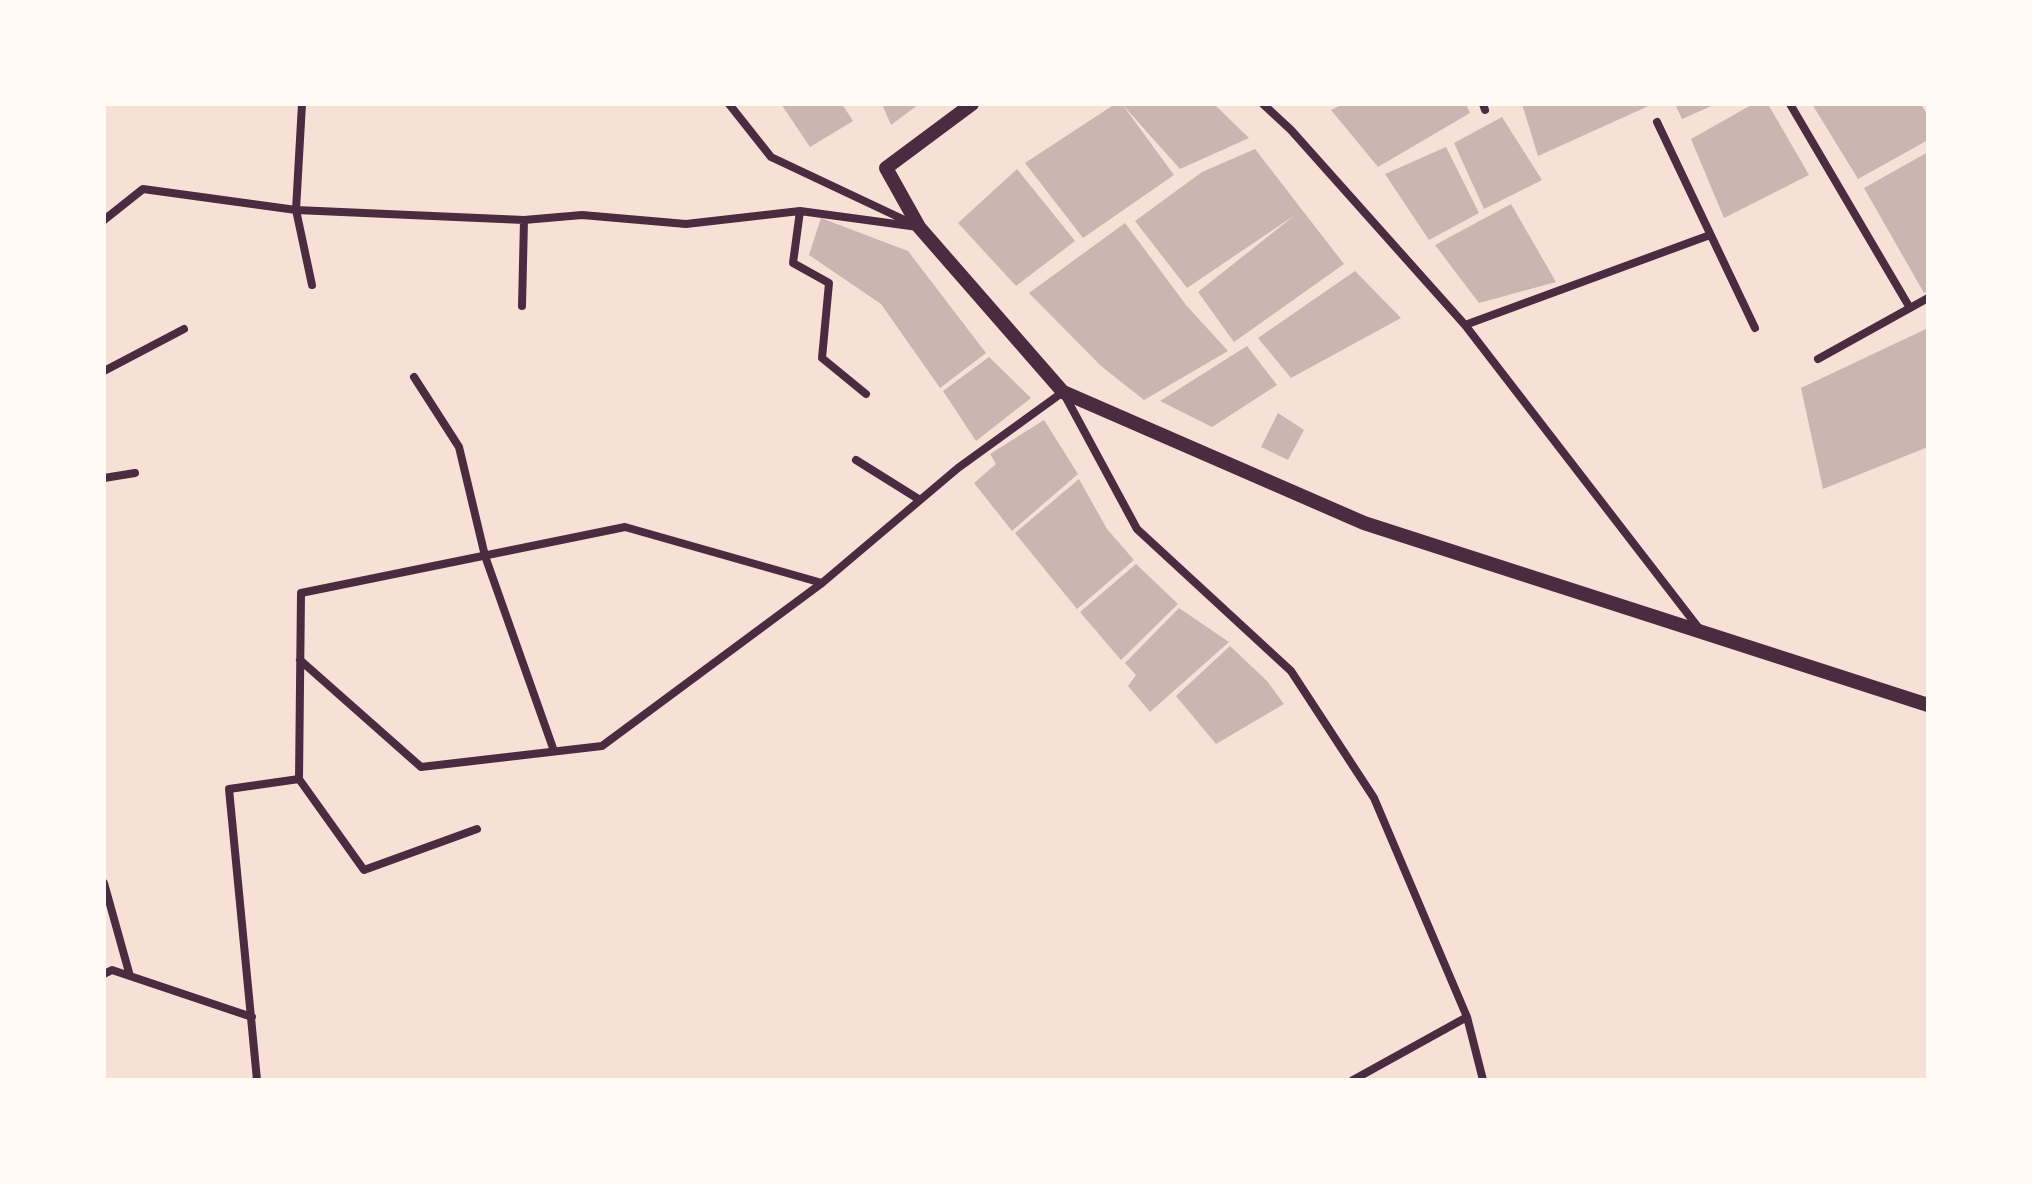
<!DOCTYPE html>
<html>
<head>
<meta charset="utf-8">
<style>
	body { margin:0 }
	#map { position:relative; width:2032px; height:1184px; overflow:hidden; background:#f7e1d7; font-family:Inter,sans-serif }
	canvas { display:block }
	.frame { position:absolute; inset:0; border:106px solid #fffaf5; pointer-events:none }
</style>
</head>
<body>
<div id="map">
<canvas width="2032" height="1184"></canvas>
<div class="frame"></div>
</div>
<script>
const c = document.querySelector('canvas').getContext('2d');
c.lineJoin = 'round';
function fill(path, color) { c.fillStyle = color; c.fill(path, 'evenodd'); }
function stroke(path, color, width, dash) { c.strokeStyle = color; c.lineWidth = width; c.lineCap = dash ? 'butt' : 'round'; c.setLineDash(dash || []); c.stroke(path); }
const building = new Path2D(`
	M781,104H842L853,121L810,147Z
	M882,104H919L891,125Z
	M1115,104H1122L1174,175L1083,238L1025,163Z
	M1122,104H1214L1249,138L1180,169Z
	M1343,104H1466L1470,113L1378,167L1331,110Z
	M1522,104H1653L1538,156Z
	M1675,104H1716L1682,119Z
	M1753,104H1768L1809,175L1724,218L1691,139Z
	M1812,104H1921L1928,116V140L1858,179Z
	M1502,117L1542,180L1484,209L1454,143Z
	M1446,147L1479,213L1429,240L1385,174Z
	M1255,149L1344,264L1234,342L1198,292L1295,215L1187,288L1135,221L1202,172Z
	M1928,152V290L1924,293L1864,188Z
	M1017,169L1075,241L1016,286L958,223Z
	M1511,204L1556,282L1479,303L1435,245Z
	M821,218L908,251L986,353L940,388L881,304L809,255Z
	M1125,223L1186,305L1228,351L1144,400L1101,366L1029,293Z
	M1355,271L1401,318L1291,378L1258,338Z
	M1928,328V447L1823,489L1801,388Z
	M1247,346L1277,385L1212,427L1160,401Z
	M989,357L1031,398L976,441L943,391Z
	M1278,413L1304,430L1288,460L1261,447Z
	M1044,420L1078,474L1012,531L974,483L996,464L990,454Z
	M1079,479L1107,529L1134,560L1077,609L1015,533Z
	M1136,564L1178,604L1121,660L1080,612Z
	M1179,608L1229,642L1150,712L1128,686L1136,675L1125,663Z
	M1230,646L1267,681L1284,704L1216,744L1176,696Z`);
const minor = new Path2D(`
	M302,104L296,210L312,285
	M729,104L771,157L911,223
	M1263,104L1291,130L1465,325L1701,631
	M1483,104L1485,110
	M1790,104L1910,308
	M1657,122L1755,328
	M800,211L793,263L829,283L822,358L866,394
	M104,220L143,189L296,210L524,220L582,215L686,224L800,211L918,227
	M522,306L524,220
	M1465,325L1710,235
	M1818,359L1928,298
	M104,371L184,329
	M414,377L459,447L485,556L554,751
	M856,460L920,500
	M104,478L135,473
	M822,583L958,468L1063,392L1137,529L1291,671L1374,798L1467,1017L1483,1080
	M299,779L364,870L477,829
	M104,883L130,976
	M104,974L112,970L252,1017
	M257,1080L229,789L299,779L301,593L625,527L822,583L602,746L421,767L300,660
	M1353,1080L1467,1017`);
const tertiary = new Path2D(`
	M972,104L886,168L919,227L1063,392L1364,523L1928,705`);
fill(building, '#ccb4b1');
stroke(minor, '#4a2c40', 8);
stroke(tertiary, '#4a2c40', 14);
</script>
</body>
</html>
